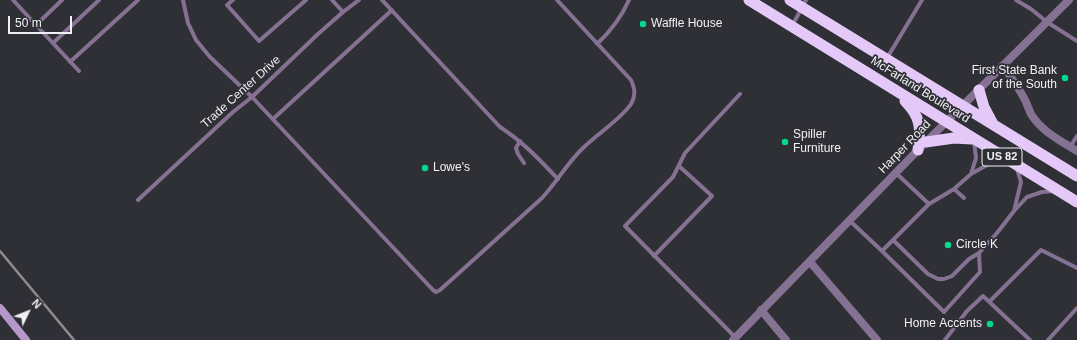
<!DOCTYPE html>
<html>
<head>
<meta charset="utf-8">
<style>
	body { margin:0 }
	#map { position:relative; width:1077px; height:340px; overflow:hidden; background:#2f2f36; font-family:Arial,sans-serif }
	canvas { display:block }
	.north { position:absolute; left:8px; top:292px; width:40px; height:40px; -webkit-text-stroke:3px #2f2f36; paint-order:stroke; rotate:47deg; font-size:11px; font-weight:700; line-height:16px; text-align:center; color:#f1f1f5 }
	.north::after { content:''; display:block; margin:auto; width:14px; height:18px; background:#f1f1f5; clip-path:polygon(50% 0,100% 100%,50% 72%,0 100%) }
	.scale { position:absolute; left:8px; top:16px; width:64px; height:18px; box-sizing:border-box; border:2px solid #f1f1f5; border-top:0; padding-left:5px; font-size:12px; line-height:14px; white-space:nowrap; color:#f1f1f5; -webkit-text-stroke:3px #2f2f36; paint-order:stroke }
</style>
</head>
<body>
<div id="map">
<canvas width="1077" height="340"></canvas>
<div class="north">N</div>
<div class="scale">50 m</div>
</div>
<script>
const c = document.querySelector('canvas').getContext('2d');
c.lineJoin = 'round';
function stroke(path, color, width, dash) { c.strokeStyle = color; c.lineWidth = width; c.lineCap = dash ? 'butt' : 'round'; c.setLineDash(dash || []); c.stroke(path); }
function write(font, color, halo, rows, align = 'center') {
  c.font = font + ' Arial,sans-serif'; c.lineWidth = 3.5; c.setLineDash([]); c.textBaseline = 'middle'; c.strokeStyle = halo; c.fillStyle = color; for (const [text, x, y, turn = 0] of rows) {
    c.save(); c.translate(x, y); c.rotate((+turn || 0) * Math.PI / 180); c.textAlign = isNaN(turn) ? turn : align; if (halo) c.strokeText(text, 0, 0); c.fillText(text, 0, 0); c.restore();
  }
}
const service = new Path2D(`
	M13,0L36,25L62,0
	M183,0L188,23L196,40L210,57L252,97L433,290L436,292L440,290L542,198C557,182 567,163 583,148C597,134 621,119 631,104C636,95 635,89 631,80L557,0
	M233,0L227,5L259,41L306,0
	M332,0L343,12
	M382,0L500,127C523,142 539,159 558,179
	M1016,0L1031,9L1047,22L1077,41
	M36,25L79,71
	M792,26L806,0
	M53,43L99,0
	M597,44C611,31 621,18 629,0
	M887,58L922,0
	M70,62L138,0
	M273,119L392,10
	M520,141L516,148L518,154L524,163
	M1070,147L1077,136
	M1004,161L1001,160L987,165L971,174L954,189L929,204L882,251L944,312L980,272L979,253L997,233L1014,211L1027,197L1042,192L1054,191
	M896,173L929,204
	M971,174L976,158L974,141
	M954,189L964,198
	M138,200L233,112L252,97L318,34L343,12L359,0
	M1014,211L1021,182L1017,169
	M850,221L882,251
	M893,240L928,274L938,279H944L952,276L969,259L979,253
	M654,256L712,196L679,166
	M990,301L1041,250L1077,268
	M735,337L625,226L673,177L685,153L740,94
	M945,340L967,311L983,296L1030,340
	M1048,340L1077,308`);
const minor = new Path2D(`
	M1003,66C1011,77 1019,88 1025,100C1027,104 1029,110 1031,114C1041,131 1061,141 1077,151
	M810,262L877,340
	M761,310L786,340`);
const tertiary = new Path2D(`
	M733,340L918,150L1069,0`);
const secondary = new Path2D(`
	M0,308L26,340`);
const trunk = new Path2D(`
	M749,0L1077,202
	M790,0L1077,176
	M979,90L984,107L993,124
	M905,101C921,117 921,128 918,150
	M926,142L954,138L972,139`);
const rail = new Path2D(`
	M0,251L74,340`);
const markers = [
	[643,24,4,"#04d98b"],
	[1065,78,4,"#04d98b"],
	[785,142,4,"#04d98b"],
	[425,168,4,"#04d98b"],
	[948,245,4,"#04d98b"],
	[990,324,4,"#04d98b"]
];
const shields = [
	[1002,157,40]
];
const shieldNames = [
	["US 82",1002,157]
];
const poiNames = [
	["Waffle House",651,24],
	["First State Bank",1057,71,"right"],
	["of the South",1057,85,"right"],
	["Spiller",793,135],
	["Furniture",793,149],
	["Lowe's",433,168],
	["Circle K",956,245],
	["Home Accents",982,324,"right"]
];
const streetNames = [
	["McFarland Boulevard",920,90,32],
	["Trade Center Drive",241,92,-42],
	["Harper Road",905,147,-46]
];
stroke(service, '#857292', 4);
stroke(minor, '#857292', 8);
stroke(tertiary, '#857292', 8);
stroke(secondary, '#b597c9', 8);
stroke(trunk, '#e4c8f7', 11);
stroke(rail, '#8c8c91', 2.5);
for (const [x, y, r, color] of markers) { const dot = new Path2D(); dot.arc(x, y, r, 0, 2 * Math.PI); c.fillStyle = color; c.fill(dot); stroke(dot, '#2f2f36', 1.5); }
for (const [x, y, w] of shields) { const box = new Path2D(); box.roundRect(x - w / 2, y - 9, w, 18, 3); c.fillStyle = '#2f2f36'; c.fill(box); stroke(box, '#f1f1f5', 1); }
write('bold 11px', '#f1f1f5', null, shieldNames);
write('12px', '#f1f1f5', '#2f2f36', poiNames, 'left');
write('12px', '#f1f1f5', '#2f2f36', streetNames);
</script>
</body>
</html>
